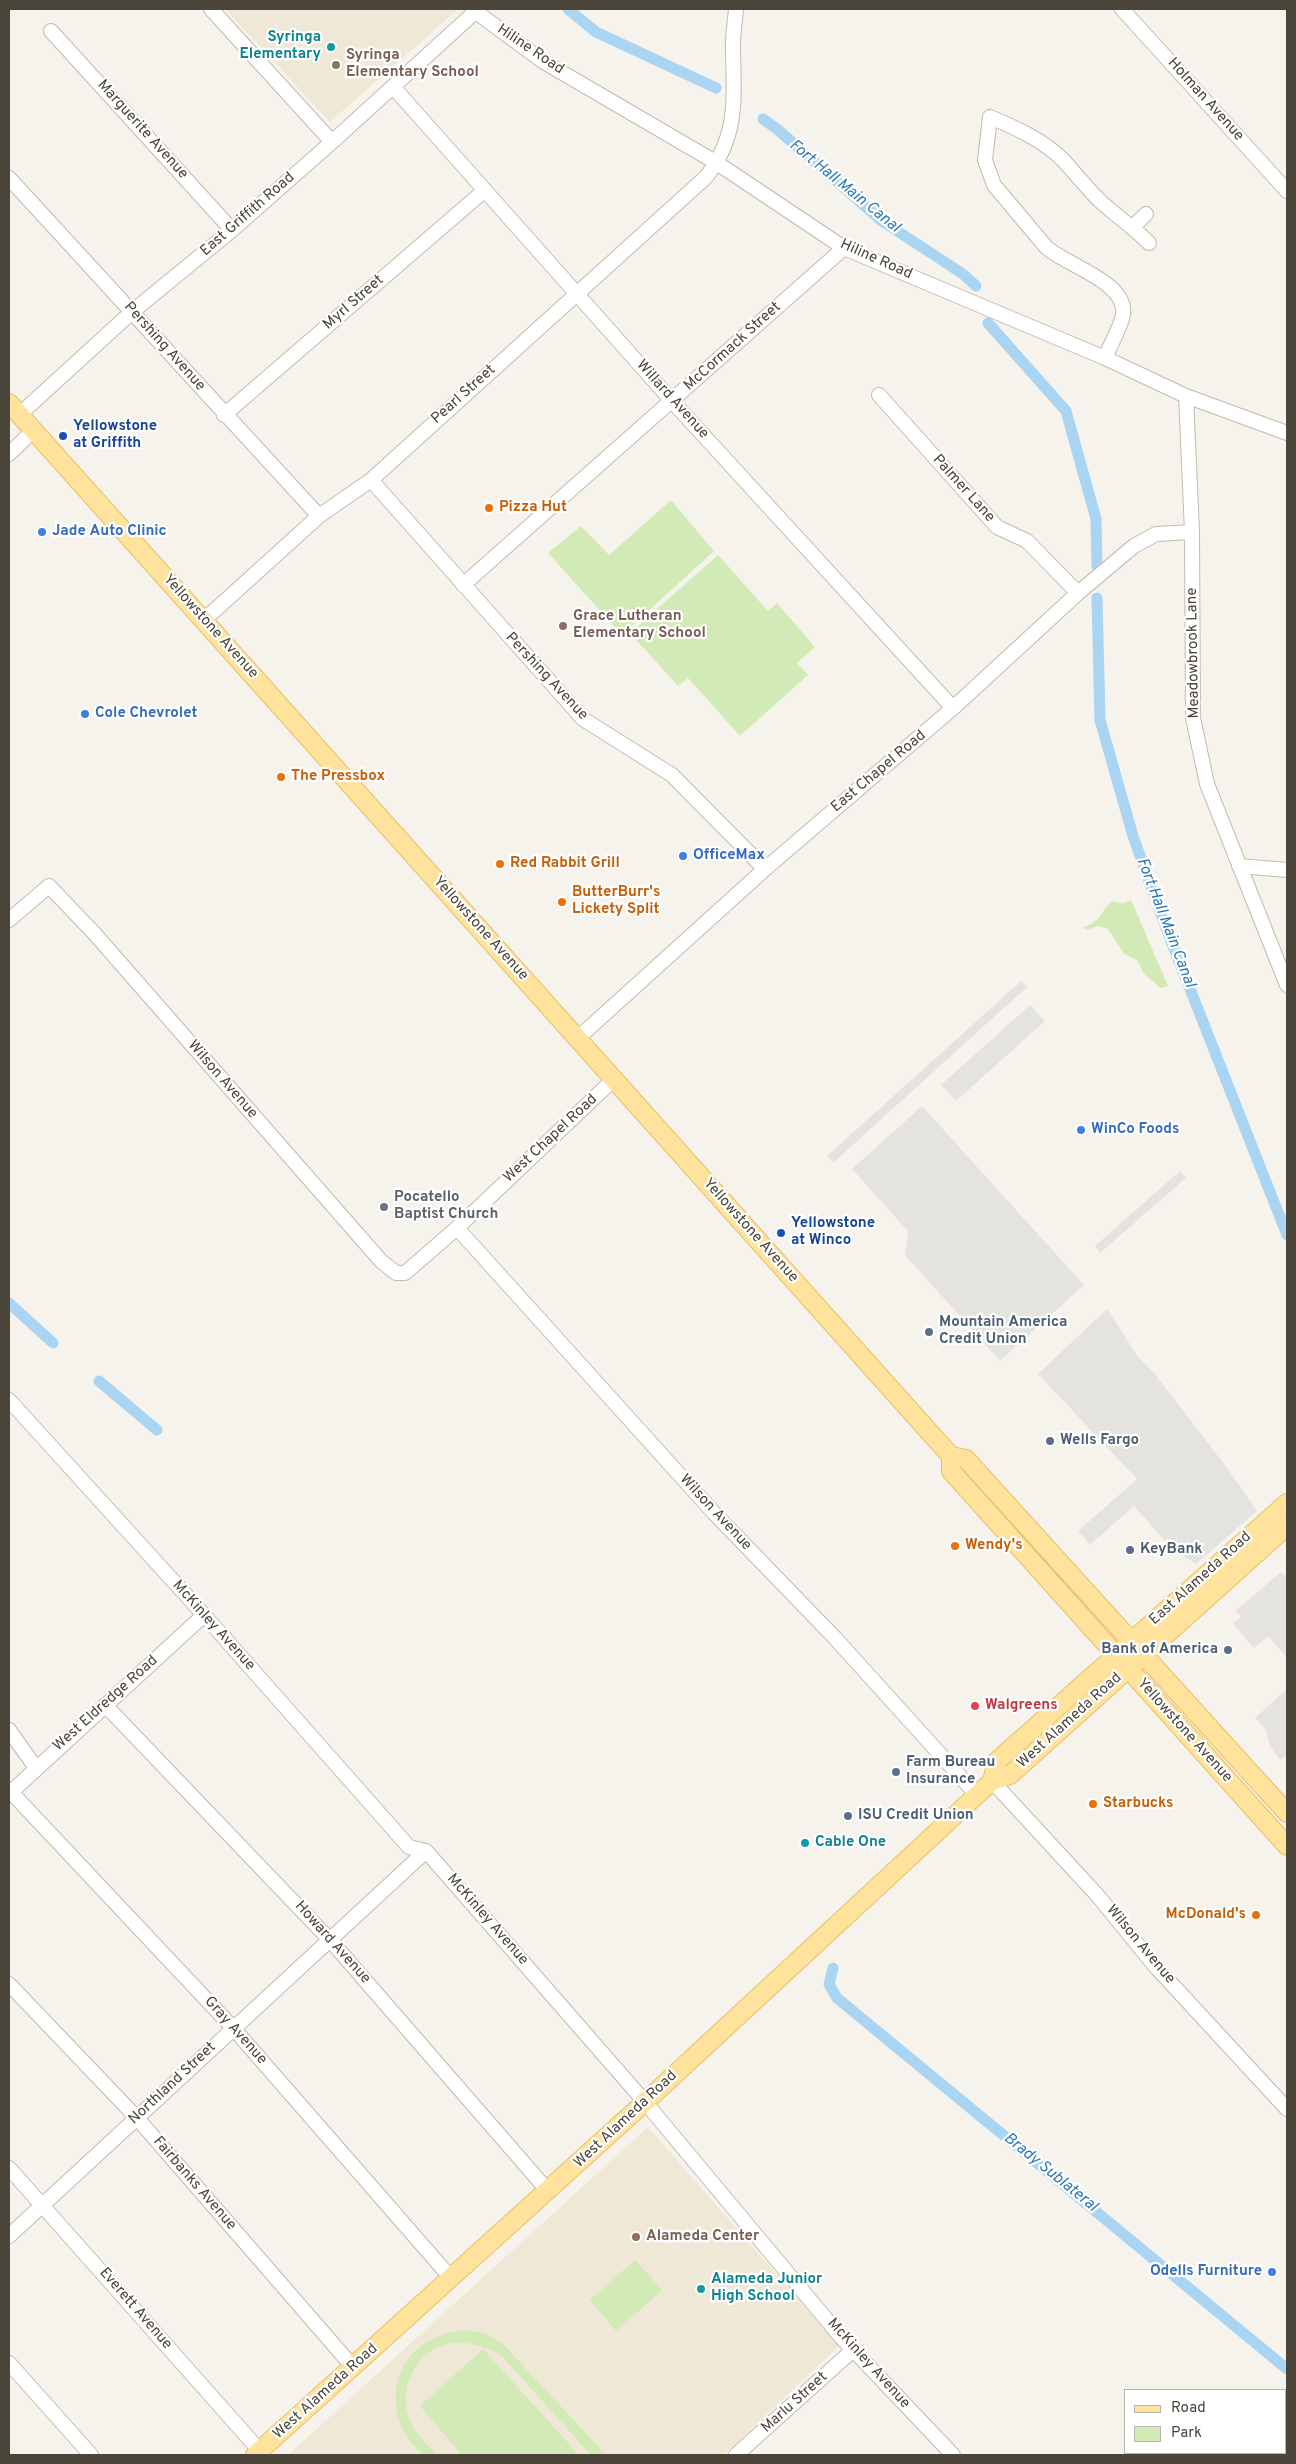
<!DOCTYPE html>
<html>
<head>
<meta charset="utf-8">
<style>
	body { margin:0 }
	#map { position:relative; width:1296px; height:2464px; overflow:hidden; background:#f6f3ec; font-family:Overpass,sans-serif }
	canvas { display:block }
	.frame { position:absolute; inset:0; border:10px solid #4b4439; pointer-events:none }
	.legend { position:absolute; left:1124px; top:2389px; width:162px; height:65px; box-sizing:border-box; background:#fff; border:1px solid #b7b4b0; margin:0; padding:6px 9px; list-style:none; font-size:15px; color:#4b4439 }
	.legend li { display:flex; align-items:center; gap:10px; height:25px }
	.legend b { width:25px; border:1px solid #b7b4b0 }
</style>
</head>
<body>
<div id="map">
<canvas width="1296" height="2464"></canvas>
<div class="frame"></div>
<ul class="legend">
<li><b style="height:6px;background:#ffe39c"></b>Road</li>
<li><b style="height:14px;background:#d2eab5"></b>Park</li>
</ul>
</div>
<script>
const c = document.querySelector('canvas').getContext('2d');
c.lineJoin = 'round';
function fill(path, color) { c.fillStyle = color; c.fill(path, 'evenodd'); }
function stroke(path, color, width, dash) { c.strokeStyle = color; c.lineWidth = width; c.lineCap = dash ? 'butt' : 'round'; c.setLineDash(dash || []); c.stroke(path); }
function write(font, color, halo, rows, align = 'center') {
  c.font = font + ' Overpass,sans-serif'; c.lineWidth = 4.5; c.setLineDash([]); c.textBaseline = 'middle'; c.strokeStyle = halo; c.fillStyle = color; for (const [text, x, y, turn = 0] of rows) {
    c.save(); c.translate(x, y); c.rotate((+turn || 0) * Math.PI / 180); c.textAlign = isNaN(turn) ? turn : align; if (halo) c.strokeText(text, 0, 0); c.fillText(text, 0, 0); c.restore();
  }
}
const education = new Path2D(`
	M225,9H458L330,122Z
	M648,2127L839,2346L724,2455H288Z`);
const green = new Path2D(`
	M671,500L714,551L622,635L548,553L581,526L609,555Z
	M718,555L768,611L777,603L815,647L797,663L808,675L740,736L688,678L678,686L630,633Z
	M1131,900L1168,986L1161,988L1144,974L1137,960L1124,954L1108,929L1098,926L1086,930L1084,927C1102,922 1100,910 1113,901L1123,903Z
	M635,2260L662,2290L616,2331L590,2300Z
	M467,2330L485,2333L502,2343L606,2455H591L501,2355C471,2338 433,2335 414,2370C406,2383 404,2396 407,2411C410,2429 425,2442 437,2455H423C414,2446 404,2435 400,2423C384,2373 416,2333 467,2330Z
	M483,2349L579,2455H462L420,2406Z`);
const parking = new Path2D(`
	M1021,981L1027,987L833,1163L827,1156Z
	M1030,1005L1045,1021L956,1101L941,1085Z
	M922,1106L1084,1285L1000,1361L905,1255L908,1231L852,1169Z
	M1180,1171L1186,1178L1100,1253L1095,1246Z
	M1107,1309L1139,1358L1154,1373L1225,1465L1257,1511L1196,1564L1171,1548L1134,1506L1090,1545L1078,1531L1137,1479L1038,1374Z
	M1281,1572L1287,1579V1658L1268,1636L1254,1648L1233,1624L1241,1617L1235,1611Z
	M1287,1689V1754L1281,1760L1270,1747L1266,1730L1255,1718Z`);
const canal = new Path2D(`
	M568,9L596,32L716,88
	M763,119L777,129L882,221L963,274L976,286
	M988,323L1066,411L1096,519L1097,566
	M1097,598L1100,720L1133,836L1166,928L1287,1235
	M9,1303L53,1343
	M99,1381L157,1430
	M833,1968L829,1984L837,1998L1287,2369`);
const minor = new Path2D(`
	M211,9L332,142
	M472,9L544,62L717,163L844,248L1105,358L1186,396L1287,433
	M1122,9L1287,191
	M51,31L232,230
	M394,88L672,401L953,708
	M9,178L319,516
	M1133,227L1146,214
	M1105,358C1110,345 1120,329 1123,315C1128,282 1067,266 1046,247L994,185L985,160L990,117C1016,128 1043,140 1063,160C1075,173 1086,187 1099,200C1115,215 1133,227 1149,243
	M879,395L997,527L1027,541L1078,593
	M1186,396L1192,532L1193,718L1207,784L1287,985
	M19,415L133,311L232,230L332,142L475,12
	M224,415L485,190
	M9,454L33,431
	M371,480L583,719L672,775L765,869
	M463,585L844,248
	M204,620L319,516L371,480L705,178C738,138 734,100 733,52C732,38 735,23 736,9
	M1239,866L1287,870
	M9,920L49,886L94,933L381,1261L396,1273H405L457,1228L614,1079
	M578,1038L765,869L953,708L1078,593L1134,546L1156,534L1192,532
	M457,1228L714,1513L834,1637L977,1795
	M9,1400L204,1615L409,1847L426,1851L645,2102L841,2337L953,2455
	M105,1705L330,1940L548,2191
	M9,1730L36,1768
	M992,1781L1098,1896L1155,1966L1287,2109
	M11,1792L234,2029L451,2278
	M9,1794L204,1615
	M9,1984L137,2118L353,2367
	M9,2168L260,2451
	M9,2236L426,1851
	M9,2363L91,2455
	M1285,2422L1287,2420
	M736,2455L853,2350
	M1248,2455L1250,2453`);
const major = new Path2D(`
	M9,403L932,1435L951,1456L966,1459L1287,1813
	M951,1456V1471L1287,1846
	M992,1781L997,1761L1287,1503
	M255,2455L645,2102L992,1781L1010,1775L1287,1526`);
const markers = [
	[331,47,5,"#0f9aa8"],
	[336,65,5,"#8d6e63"],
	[63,436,5,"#1a4fb4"],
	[489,508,5,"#e8710a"],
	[42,532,5,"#3f7fe0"],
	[563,626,5,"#8d6e63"],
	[85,714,5,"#3f7fe0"],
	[281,777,5,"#e8710a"],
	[683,856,5,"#3f7fe0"],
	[500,864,5,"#e8710a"],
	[562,902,5,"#e8710a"],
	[1081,1130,5,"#3f7fe0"],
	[384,1207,5,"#6b7280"],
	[781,1233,5,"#1a4fb4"],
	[929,1332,5,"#5c6f8a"],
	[1050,1441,5,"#5c6f8a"],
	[955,1546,5,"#e8710a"],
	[1130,1550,5,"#5c6f8a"],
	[1228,1650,5,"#5c6f8a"],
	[975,1706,5,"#e0444e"],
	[896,1772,5,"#5c6f8a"],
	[1093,1804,5,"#e8710a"],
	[848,1816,5,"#5c6f8a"],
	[805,1843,5,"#0f9aa8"],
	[1256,1915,5,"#e8710a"],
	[636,2237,5,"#8d6e63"],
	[1272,2272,5,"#3f7fe0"],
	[701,2289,5,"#0f9aa8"]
];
const cultureNames = [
	["Syringa",321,38,"right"],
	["Elementary",321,55,"right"],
	["Cable One",815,1843],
	["Alameda Junior",711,2280],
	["High School",711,2297]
];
const streetNames = [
	["Hiline Road",530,50,34],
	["Holman Avenue",1205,100,48],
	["Marguerite Avenue",142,130,48],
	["East Griffith Road",248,215,-41],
	["Hiline Road",876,260,24],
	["Myrl Street",354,303,-41],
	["Pershing Avenue",164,347,48],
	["McCormack Street",733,347,-42],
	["Pearl Street",464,395,-42],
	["Willard Avenue",672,400,48],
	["Palmer Lane",963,489,48],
	["Yellowstone Avenue",210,627,48],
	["Meadowbrook Lane",1194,653,-91],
	["Pershing Avenue",546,677,47],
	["East Chapel Road",879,772,-40],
	["Yellowstone Avenue",480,929,48],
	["Wilson Avenue",222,1080,49],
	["West Chapel Road",551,1139,-43],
	["Yellowstone Avenue",750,1231,48],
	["Wilson Avenue",715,1513,47],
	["East Alameda Road",1201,1579,-42],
	["McKinley Avenue",213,1626,48],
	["West Eldredge Road",106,1704,-42],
	["West Alameda Road",1070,1721,-42],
	["Yellowstone Avenue",1184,1731,48],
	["McKinley Avenue",487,1920,49],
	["Howard Avenue",332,1943,48],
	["Wilson Avenue",1140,1945,50],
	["Gray Avenue",235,2031,48],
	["Northland Street",173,2084,-43],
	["West Alameda Road",626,2120,-43],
	["Fairbanks Avenue",194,2184,49],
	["Everett Avenue",135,2309,49],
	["McKinley Avenue",868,2364,48],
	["West Alameda Road",326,2392,-42],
	["Marlu Street",795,2403,-42]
];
const educationNames = [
	["Syringa",346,56],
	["Elementary School",346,73],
	["Grace Lutheran",573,617],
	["Elementary School",573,634],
	["Alameda Center",646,2237]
];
const transitNames = [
	["Yellowstone",73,427],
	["at Griffith",73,444],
	["Yellowstone",791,1224],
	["at Winco",791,1241]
];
const foodNames = [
	["Pizza Hut",499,508],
	["The Pressbox",291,777],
	["Red Rabbit Grill",510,864],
	["ButterBurr's",572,893],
	["Lickety Split",572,910],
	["Wendy's",965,1546],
	["Starbucks",1103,1804],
	["McDonald's",1246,1915,"right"]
];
const shopNames = [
	["Jade Auto Clinic",52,532],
	["Cole Chevrolet",95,714],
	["OfficeMax",693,856],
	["WinCo Foods",1091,1130],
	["Odells Furniture",1262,2272,"right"]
];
const worshipNames = [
	["Pocatello",394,1198],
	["Baptist Church",394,1215]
];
const serviceNames = [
	["Mountain America",939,1323],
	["Credit Union",939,1340],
	["Wells Fargo",1060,1441],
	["KeyBank",1140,1550],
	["Bank of America",1218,1650,"right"],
	["Farm Bureau",906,1763],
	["Insurance",906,1780],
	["ISU Credit Union",858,1816]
];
const healthNames = [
	["Walgreens",985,1706]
];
const waterNames = [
	["Fort Hall Main Canal",844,187,39],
	["Fort Hall Main Canal",1165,923,69],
	["Brady Sublateral",1050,2173,39]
];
fill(education, '#efe8d6');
fill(green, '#d2eab5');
fill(parking, '#e5e3e0');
stroke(canal, '#a9d4f2', 11);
stroke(minor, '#c2bbae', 16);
stroke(major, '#e6c16a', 20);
stroke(minor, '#fff', 14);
stroke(major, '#ffe39c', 18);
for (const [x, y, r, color] of markers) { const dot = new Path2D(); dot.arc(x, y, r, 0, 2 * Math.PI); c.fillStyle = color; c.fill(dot); stroke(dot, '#fff', 2); }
write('bold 15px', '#0d838f', '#fff', cultureNames, 'left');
write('15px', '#4b4439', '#fff', streetNames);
write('bold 15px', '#785e54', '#fff', educationNames, 'left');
write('bold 15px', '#164399', '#fff', transitNames, 'left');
write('bold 15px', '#c56008', '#fff', foodNames, 'left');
write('bold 15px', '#366cbe', '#fff', shopNames, 'left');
write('bold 15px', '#5b616d', '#fff', worshipNames, 'left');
write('bold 15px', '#4e5e75', '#fff', serviceNames, 'left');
write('bold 15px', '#be3a42', '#fff', healthNames, 'left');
write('italic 16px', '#2e7ab2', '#fff', waterNames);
</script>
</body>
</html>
